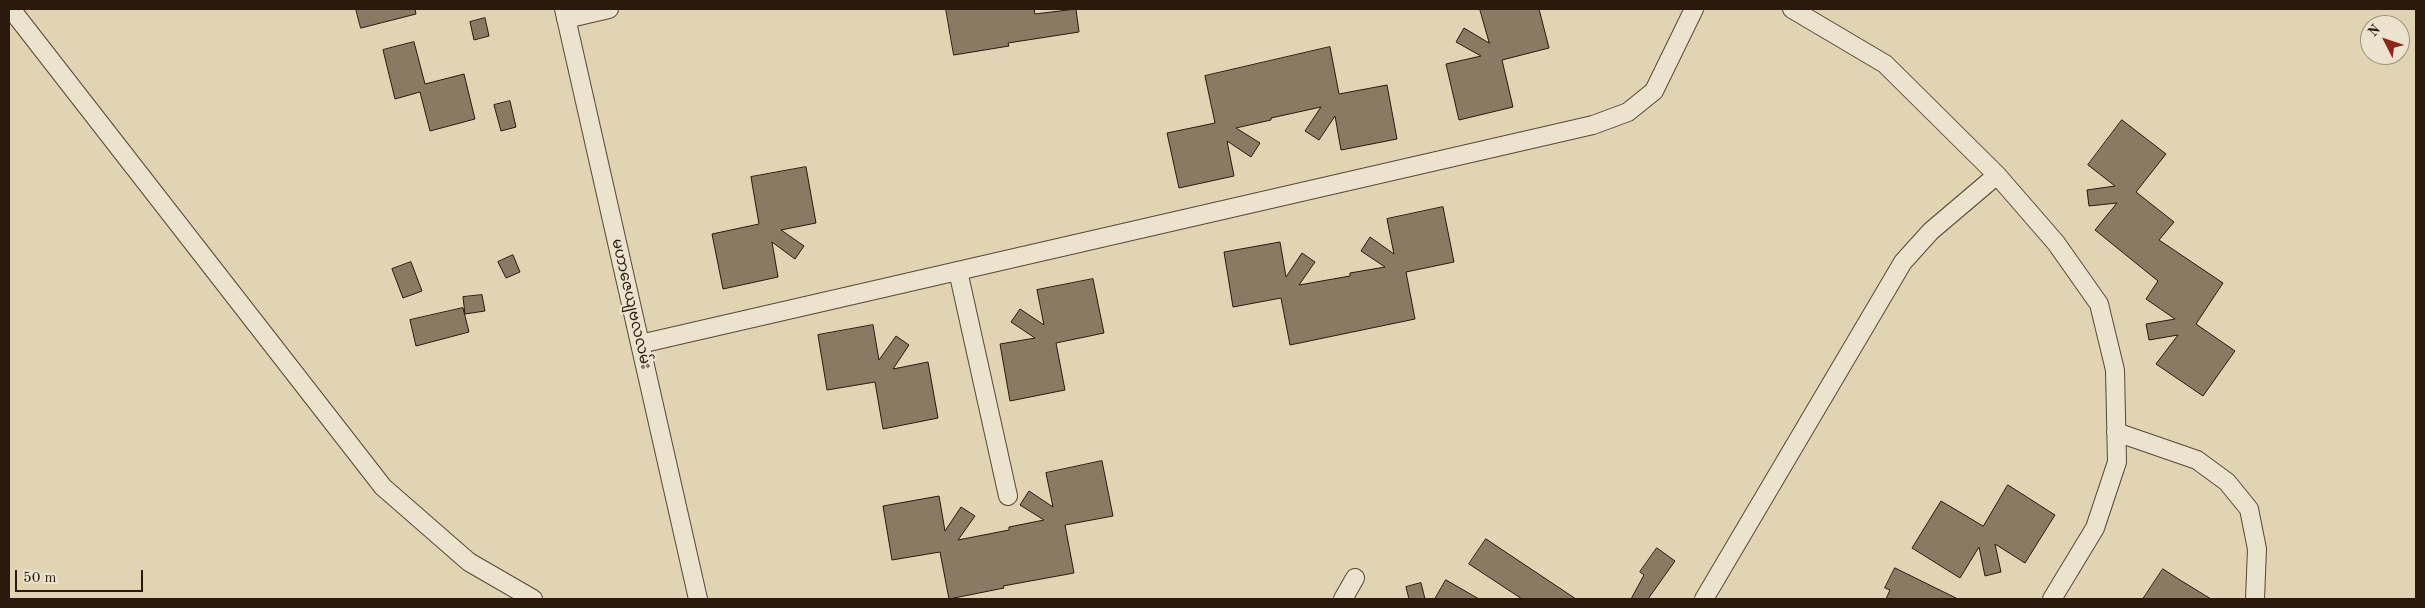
<!DOCTYPE html>
<html>
<head>
<meta charset="utf-8">
<style>
	body { margin:0 }
	#map { position:relative; width:2425px; height:608px; overflow:hidden; background:#e0d4b2; font-family:"Old Standard TT",serif }
	canvas { display:block }
	.frame { position:absolute; inset:0; border:10px solid #2b190e; pointer-events:none }
	.north { position:absolute; left:2360px; top:15px; width:50px; height:50px; box-sizing:border-box; background:#ebe3cd; border:1px solid #9e9281; border-radius:50%; rotate:311deg; font-size:14px; font-weight:700; line-height:20px; text-align:center; color:#2b190e }
	.north::after { content:''; display:block; margin:auto; width:18px; height:22px; background:#8f2418; clip-path:polygon(50% 0,100% 100%,50% 72%,0 100%) }
	.scale { position:absolute; left:15px; top:570px; width:128px; height:22px; box-sizing:border-box; border:2px solid #2b190e; border-top:0; padding-left:6px; font-size:15px; line-height:18px; white-space:nowrap; color:#2b190e; -webkit-text-stroke:4px #ebe3cd; paint-order:stroke }
</style>
</head>
<body>
<div id="map">
<canvas width="2425" height="608"></canvas>
<div class="frame"></div>
<div class="north">N</div>
<div class="scale">50 m</div>
</div>
<script>
const c = document.querySelector('canvas').getContext('2d');
c.lineJoin = 'round';
function fill(path, color) { c.fillStyle = color; c.fill(path, 'evenodd'); }
function stroke(path, color, width, dash) { c.strokeStyle = color; c.lineWidth = width; c.lineCap = dash ? 'butt' : 'round'; c.setLineDash(dash || []); c.stroke(path); }
function write(font, color, halo, rows, align = 'center') {
  c.font = font + ' "Old Standard TT","Noto Sans Myanmar",serif'; c.lineWidth = 4.5; c.setLineDash([]); c.textBaseline = 'middle'; c.strokeStyle = halo; c.fillStyle = color; for (const [text, x, y, turn = 0] of rows) {
    c.save(); c.translate(x, y); c.rotate((+turn || 0) * Math.PI / 180); c.textAlign = isNaN(turn) ? turn : align; if (halo) c.strokeText(text, 0, 0); c.fillText(text, 0, 0); c.restore();
  }
}
const building = new Path2D(`
	M356,9H415L416,14L361,28Z
	M946,9H1034L1035,14L1076,9L1079,32L1008,43L1009,46L954,55Z
	M1480,9H1539L1549,48L1502,60L1513,107L1459,120L1446,64L1481,56L1456,42L1464,28L1489,43Z
	M485,18L489,36L474,40L470,22Z
	M414,42L425,84L464,74L475,119L430,131L420,92L395,99L383,50Z
	M1330,47L1339,94L1387,85L1397,139L1341,150L1335,116L1319,140L1305,131L1321,107L1271,118V120L1236,128L1260,143L1251,157L1227,141L1234,176L1179,188L1167,133L1215,123L1205,76Z
	M510,101L516,127L501,131L494,105Z
	M2122,120L2166,154L2136,192L2174,222L2159,240L2223,283L2196,324L2235,351L2203,396L2156,364L2178,335L2149,340L2146,324L2175,319L2146,299L2158,281L2095,230L2117,203L2089,206L2087,190L2115,186L2088,165Z
	M806,167L816,223L781,230L804,246L795,259L772,242L778,277L723,289L712,234L759,224L751,177Z
	M1443,207L1454,262L1406,272L1415,319L1290,345L1281,298L1233,307L1224,252L1280,242L1286,277L1302,253L1315,262L1299,285L1350,276V273L1385,267L1361,251L1370,237L1394,254L1387,219Z
	M513,255L520,272L506,278L498,262Z
	M411,262L422,291L403,298L392,269Z
	M1093,279L1104,333L1056,343L1065,390L1010,401L1000,344L1035,338L1011,322L1020,309L1044,325L1037,290Z
	M482,295L485,311L465,314L463,297Z
	M463,308L469,332L416,346L410,320Z
	M873,325L879,360L896,336L909,345L893,369L928,362L938,418L883,429L875,382L827,390L818,335Z
	M1102,461L1113,516L1065,525L1074,573L1003,586L1004,588L949,599L940,552L892,560L883,506L939,496L945,531L961,507L975,516L958,540L1009,530V527L1044,520L1020,505L1029,491L1053,507L1046,473Z
	M2008,485L2055,515L2025,563L1995,544L2001,572L1985,576L1979,547L1960,578L1912,548L1941,501L1983,526Z
	M1486,539L1576,599H1522L1469,564Z
	M1657,548L1675,561L1648,599H1631L1644,575L1640,572Z
	M1895,568L1958,599H1886L1890,590L1885,588Z
	M2163,569L2180,580L2211,599H2143Z
	M1446,580L1479,599H1435Z
	M1421,583L1425,599H1409L1406,587Z`);
const street = new Path2D(`
	M11,9L383,487L469,562L533,599
	M564,9L698,599
	M1792,9L1885,64L1997,175L2056,243L2099,304L2115,370L2117,462L2095,528L2052,599
	M566,19L609,9
	M958,271L1008,496
	M640,344L1593,125L1628,112L1654,91L1694,9
	M2116,432L2197,460L2227,482L2249,509L2257,549L2255,599
	M1343,599L1355,578
	M1704,599L1903,262L1931,231L1997,175`);
const streetNames = [
	["မဟာဇေယျဗလလမ်း",631,304,77]
];
fill(building, '#897a63');
stroke(building, '#2b190e', 1);
stroke(street, '#584837', 20);
stroke(street, '#ebe3cd', 18);
write('15px', '#2b190e', '#ebe3cd', streetNames);
</script>
</body>
</html>
